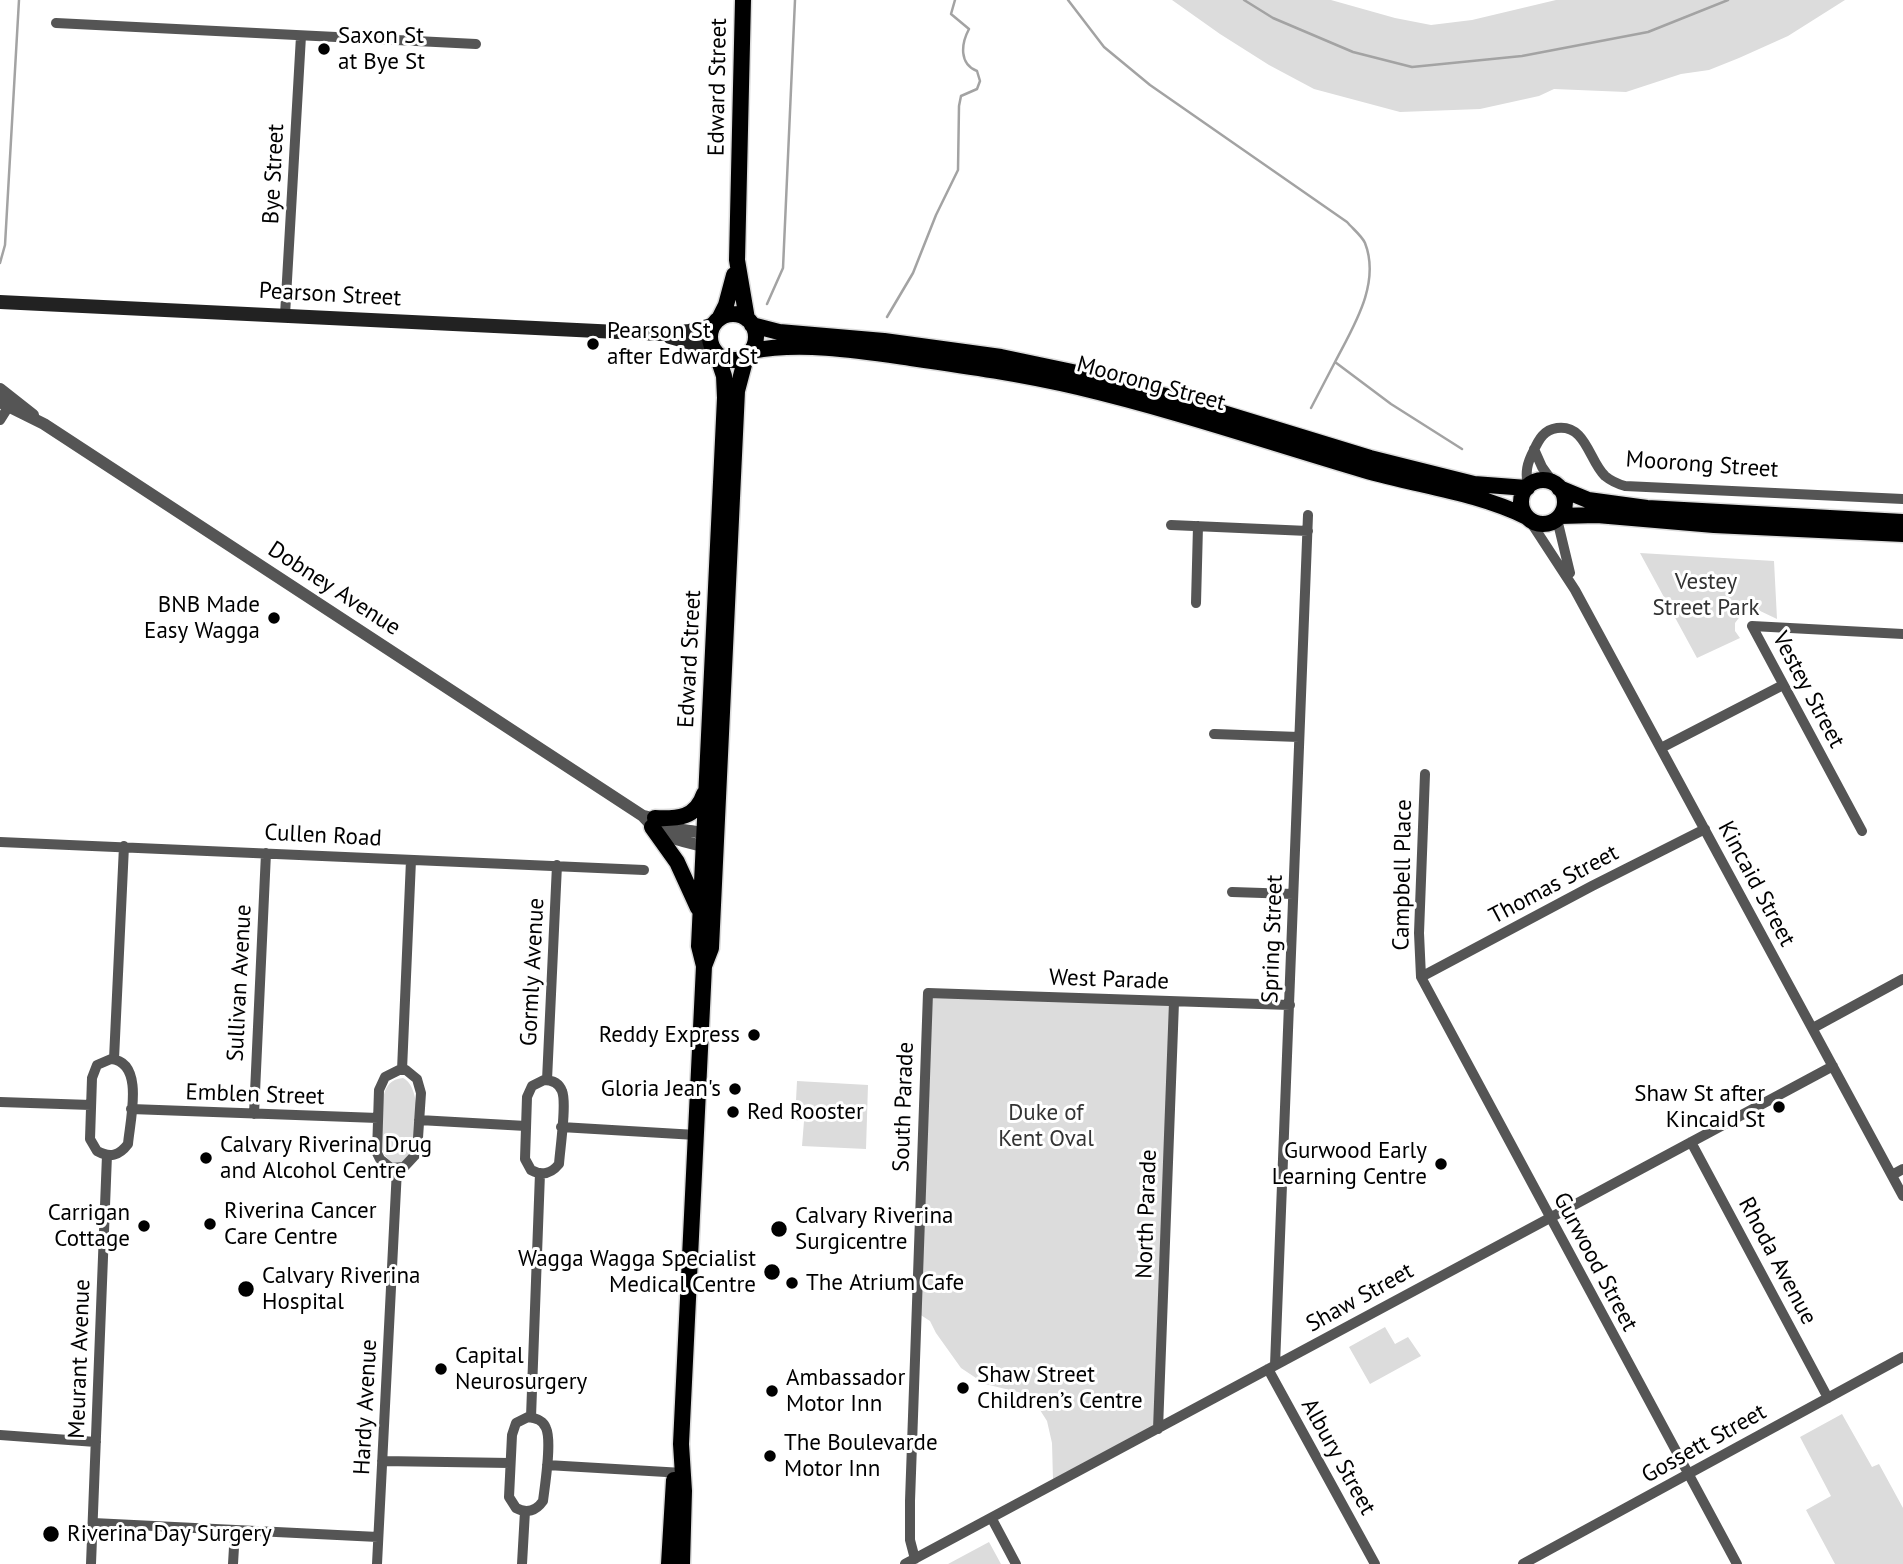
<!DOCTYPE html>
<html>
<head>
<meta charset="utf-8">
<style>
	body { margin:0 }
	canvas { display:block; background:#fff }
</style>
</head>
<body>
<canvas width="1903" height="1564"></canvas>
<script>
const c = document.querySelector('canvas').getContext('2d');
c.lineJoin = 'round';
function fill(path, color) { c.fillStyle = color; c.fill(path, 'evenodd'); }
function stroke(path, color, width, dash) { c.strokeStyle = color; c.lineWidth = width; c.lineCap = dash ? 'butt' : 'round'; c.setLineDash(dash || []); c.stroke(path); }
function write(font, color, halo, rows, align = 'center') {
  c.font = font + ' "PT Sans",sans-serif'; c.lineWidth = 6; c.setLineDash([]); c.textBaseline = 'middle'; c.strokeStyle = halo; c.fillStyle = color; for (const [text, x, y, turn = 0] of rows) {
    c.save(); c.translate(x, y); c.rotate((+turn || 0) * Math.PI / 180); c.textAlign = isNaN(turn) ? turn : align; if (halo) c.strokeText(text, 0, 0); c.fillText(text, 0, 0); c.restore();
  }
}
const green = new Path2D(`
	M1172,0H1331L1395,18L1431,25L1472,20L1556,0H1845L1788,36L1739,58L1709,70L1681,74L1626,92L1554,89L1539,96L1480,109L1400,112L1314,89L1269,65L1220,34Z
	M1640,553L1774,561L1777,619L1758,610L1744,611L1735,623V631L1740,638L1697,658Z
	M928,993L1174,1002L1158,1429L1053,1480L1052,1443L1047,1421L1033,1399L1022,1393L985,1384L961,1368L936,1333L930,1321L916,1312Z
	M403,1078C424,1088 418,1148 404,1163L394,1164C387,1159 383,1154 381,1146C380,1139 382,1130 382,1123C383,1106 379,1080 403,1078Z
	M797,1081L868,1085L866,1149L802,1146L804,1121L795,1120Z
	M1385,1327L1395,1344L1408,1337L1421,1356L1370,1384L1349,1347Z
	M1842,1414L1872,1467L1879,1464L1903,1508V1564H1835L1806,1510L1831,1496L1800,1437Z
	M989,1542L1001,1564H948Z`);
const stream = new Path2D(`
	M1068,0L1104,47L1150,85L1347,222C1353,229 1362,236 1365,243C1381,284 1353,327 1335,362L1391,404L1462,449
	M1244,0L1273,18L1353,52L1412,67L1522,56L1648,32L1728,0
	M0,263L5,245L19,0
	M767,304L783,268L795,0
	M887,317L913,273L936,215L958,170L959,106L961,96L977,89L980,81L977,71C959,64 961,44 969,29L951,14L955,0
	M1311,408L1335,362`);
const minor = new Path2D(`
	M56,23L476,44
	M285,315L301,36
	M0,420L12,401
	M1534,449L1542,467L1554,484
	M1528,487C1525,472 1527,463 1534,450C1539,439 1544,430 1557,428C1586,424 1589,461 1605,476C1611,481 1618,484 1625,486L1903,499
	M1528,518L1575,590L1903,1196
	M1557,519L1570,573
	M1171,525L1308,531
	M1196,603L1198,526
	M1752,626L1862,831
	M1752,626L1903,634
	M1214,734L1299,737
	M1661,748L1783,685
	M1425,774L1419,933L1421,977L1737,1564
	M0,842L644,870
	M1232,892L1293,894
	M1421,977L1592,886L1705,829
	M1813,1028L1903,979
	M111,1059C145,1062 130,1120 128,1144C119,1156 110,1158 97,1151L90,1139L92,1078L97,1065Z
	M114,1059L124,846
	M399,1070H406L417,1079L421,1093L417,1153L404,1167L391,1168L380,1159L377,1153L379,1090L385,1077Z
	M402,1070L411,860
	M544,1080C552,1080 559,1083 562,1091C567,1103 560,1149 559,1164C551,1174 542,1176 531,1170L525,1159L527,1097L532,1086Z
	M547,1080L557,865
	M0,1102L91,1105
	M131,1109L378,1118
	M254,1114L266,853
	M419,1120L526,1126
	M561,1127L696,1135
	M1691,1142L1828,1398
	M1892,1175L1903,1169
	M1275,1365L1308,515
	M1268,1369L1375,1564
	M528,1417C536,1418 543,1420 546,1428C552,1441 545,1485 543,1501C536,1511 527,1514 516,1508L509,1497L512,1435L516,1423Z
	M531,1417L540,1173
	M1158,1429L1174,1002
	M0,1435L96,1442
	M382,1461L510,1463
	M547,1465L683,1473
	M992,1519L1016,1564
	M93,1523L378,1537
	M915,1559L910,1540V1501L928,993L1290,1005
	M91,1564L107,1155
	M233,1564L235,1530
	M377,1564L397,1169
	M522,1564L525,1511
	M905,1564L1833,1066
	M1523,1564L1903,1357`);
const tertiary = new Path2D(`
	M0,389L33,415
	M0,402L44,424L643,816C660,836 678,841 704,846L715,841C699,828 688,833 670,827C661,823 653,818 643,816`);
const secondary = new Path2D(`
	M0,302L659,334L689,331L715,324
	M670,337L713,349`);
const trunk = new Path2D(`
	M743,0L737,260L747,319
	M710 337a23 23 0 1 1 46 0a23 23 0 1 1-46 0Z
	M719,319L726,305L734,275
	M752,325L779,332L884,341L1001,357L1082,374L1177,399L1370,458L1474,484L1527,488
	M752,351C801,341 862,351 911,358C967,366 1023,374 1078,387C1175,410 1269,442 1364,470C1419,486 1476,492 1527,517
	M1521 502a22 22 0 1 1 44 0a22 22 0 1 1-44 0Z
	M1559,488L1588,500L1647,508L1903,522
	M1560,516L1597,515L1714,525L1903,534
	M655,818C678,819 696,818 704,794
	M652,827L677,862L698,908
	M704,966L711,948L737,391L746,357
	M669,1564L674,1480
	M682,1564L684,1491L681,1444L704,966L699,946L725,398L724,376L717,355`);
const markers = [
	[324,49,7,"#000"],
	[593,344,7,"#000"],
	[274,618,7,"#000"],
	[754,1035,7,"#000"],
	[735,1089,7,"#000"],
	[1779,1107,7,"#000"],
	[733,1112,7,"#000"],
	[206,1158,7,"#000"],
	[1441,1164,7,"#000"],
	[210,1224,7,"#000"],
	[144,1226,7,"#000"],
	[779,1229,9,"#000"],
	[772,1272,9,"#000"],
	[792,1283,7,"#000"],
	[246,1289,9,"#000"],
	[441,1369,7,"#000"],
	[963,1388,7,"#000"],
	[772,1391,7,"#000"],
	[770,1456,7,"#000"],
	[51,1534,9,"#000"]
];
const poiNames = [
	["Saxon St",338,36],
	["at Bye St",338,62],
	["Pearson St",607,331],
	["after Edward St",607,357],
	["BNB Made",260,605,"right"],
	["Easy Wagga",260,631,"right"],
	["Reddy Express",740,1035,"right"],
	["Gloria Jean's",721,1089,"right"],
	["Shaw St after",1765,1094,"right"],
	["Kincaid St",1765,1120,"right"],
	["Red Rooster",747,1112],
	["Calvary Riverina Drug",220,1145],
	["and Alcohol Centre",220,1171],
	["Gurwood Early",1427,1151,"right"],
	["Learning Centre",1427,1177,"right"],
	["Riverina Cancer",224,1211],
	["Care Centre",224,1237],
	["Carrigan",130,1213,"right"],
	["Cottage",130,1239,"right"],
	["Calvary Riverina",795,1216],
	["Surgicentre",795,1242],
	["Wagga Wagga Specialist",756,1259,"right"],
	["Medical Centre",756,1285,"right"],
	["Calvary Riverina",262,1276],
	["Hospital",262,1302],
	["The Atrium Cafe",806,1283],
	["Capital",455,1356],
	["Neurosurgery",455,1382],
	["Shaw Street",977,1375],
	["Children’s Centre",977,1401],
	["Ambassador",786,1378],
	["Motor Inn",786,1404],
	["The Boulevarde",784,1443],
	["Motor Inn",784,1469],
	["Riverina Day Surgery",67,1534]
];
const streetNames = [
	["Edward Street",718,87,-89],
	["Bye Street",274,174,-87],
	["Pearson Street",330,295,3],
	["Moorong Street",1151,384,15],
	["Moorong Street",1702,465,4],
	["Dobney Avenue",334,589,33],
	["Edward Street",690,659,-87],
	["Vestey Street",1808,690,62],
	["Cullen Road",323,836,3],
	["Campbell Place",1403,875,-89],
	["Kincaid Street",1756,884,62],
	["Thomas Street",1554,885,-28],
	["Spring Street",1273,939,-88],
	["Gormly Avenue",533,972,-87],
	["West Parade",1109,980,2],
	["Sullivan Avenue",240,983,-87],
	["Emblen Street",255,1095,2],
	["South Parade",904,1107,-88],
	["North Parade",1147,1214,-88],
	["Rhoda Avenue",1777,1261,62],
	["Gurwood Street",1595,1262,62],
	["Shaw Street",1360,1298,-29],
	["Meurant Avenue",80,1359,-88],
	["Hardy Avenue",366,1407,-87],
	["Gossett Street",1704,1444,-29],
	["Albury Street",1338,1457,61]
];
const parkNames = [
	["Vestey",1706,582],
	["Street Park",1706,608],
	["Duke of",1046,1113],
	["Kent Oval",1046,1139]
];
fill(green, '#dcdcdc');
stroke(stream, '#a3a3a3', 2.5);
stroke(trunk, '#dbdbdb', 19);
stroke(minor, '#555', 10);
stroke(tertiary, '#555', 12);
stroke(secondary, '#222', 14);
stroke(trunk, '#000', 16);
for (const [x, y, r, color] of markers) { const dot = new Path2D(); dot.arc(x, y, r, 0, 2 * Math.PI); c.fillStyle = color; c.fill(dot); stroke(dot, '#fff', 2.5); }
write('23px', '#000', '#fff', poiNames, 'left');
write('23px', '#000', '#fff', streetNames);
write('23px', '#333', '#fff', parkNames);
</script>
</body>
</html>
